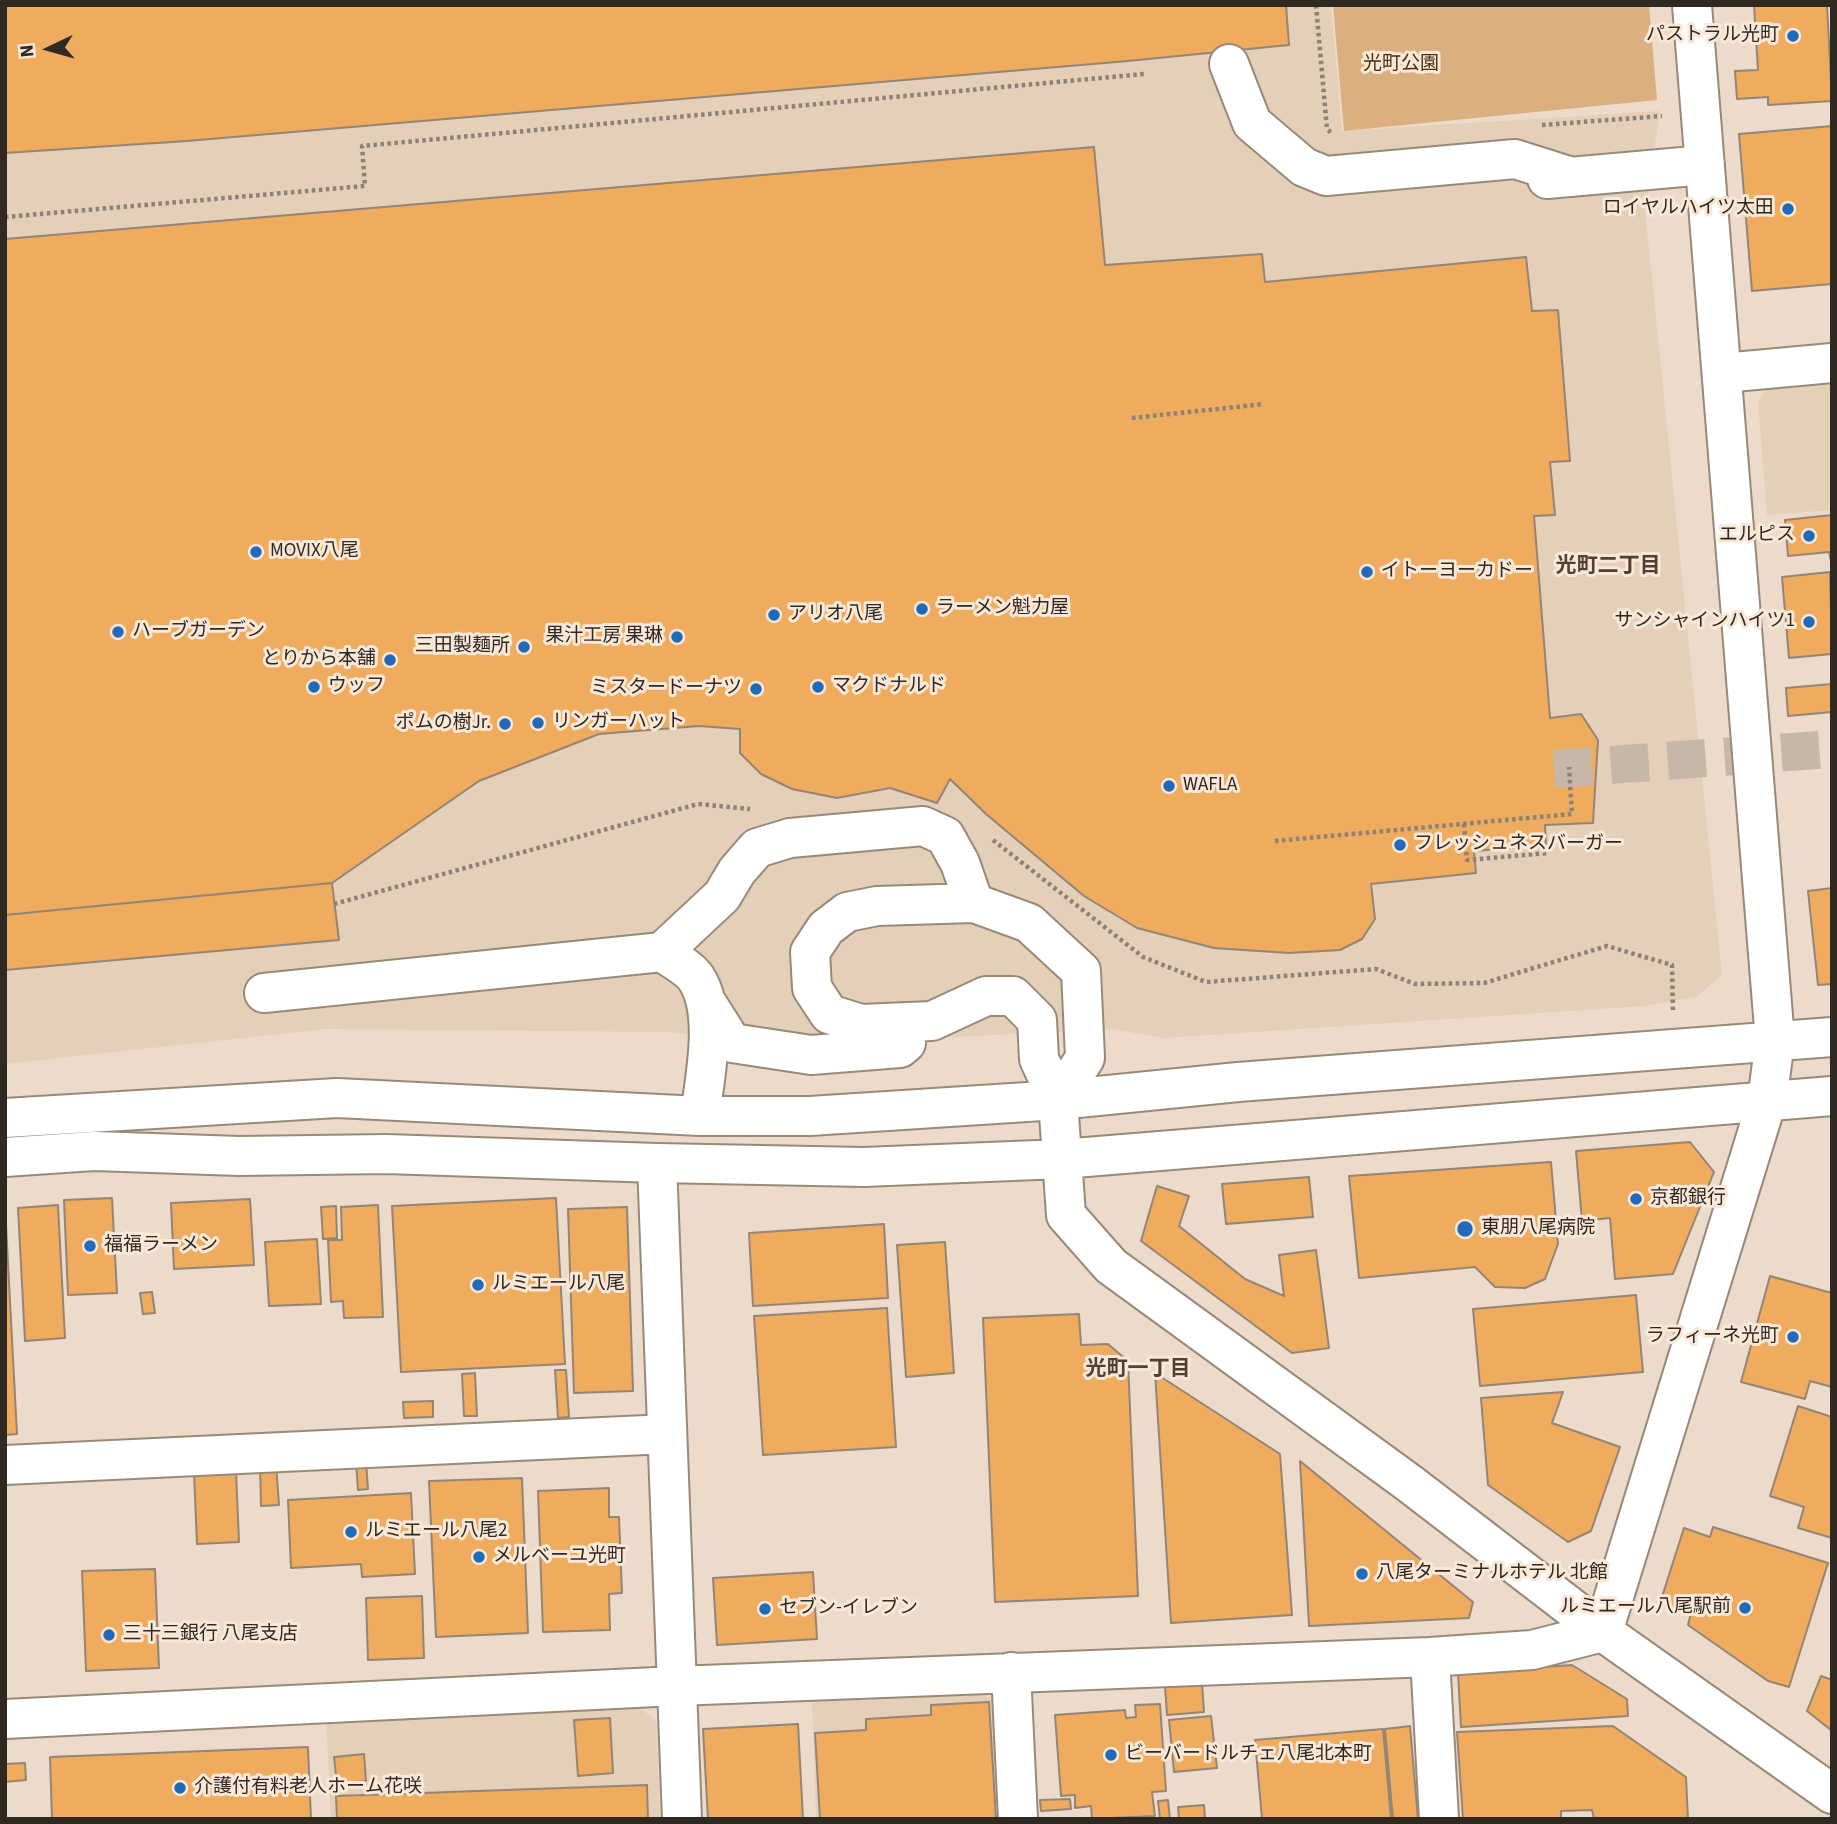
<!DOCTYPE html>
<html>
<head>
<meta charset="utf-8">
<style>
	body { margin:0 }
	#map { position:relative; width:1837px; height:1824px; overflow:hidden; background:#ecdbca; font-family:"Source Sans 3",sans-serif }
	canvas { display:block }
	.frame { position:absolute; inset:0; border:7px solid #2f2922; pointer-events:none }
	.north { position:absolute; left:14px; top:14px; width:70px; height:70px; -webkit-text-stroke:5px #f9e8d7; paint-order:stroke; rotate:265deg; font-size:19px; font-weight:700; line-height:28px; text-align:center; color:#2f2922 }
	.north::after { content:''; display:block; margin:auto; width:24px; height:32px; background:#2f2922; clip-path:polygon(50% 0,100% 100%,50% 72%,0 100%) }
</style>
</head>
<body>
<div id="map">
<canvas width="1837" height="1824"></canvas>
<div class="frame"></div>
<div class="north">N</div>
</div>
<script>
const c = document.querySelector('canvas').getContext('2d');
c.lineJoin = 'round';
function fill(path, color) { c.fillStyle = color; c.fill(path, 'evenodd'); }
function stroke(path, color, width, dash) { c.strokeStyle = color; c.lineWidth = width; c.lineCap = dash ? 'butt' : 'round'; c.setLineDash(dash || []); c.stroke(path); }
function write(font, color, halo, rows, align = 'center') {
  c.font = font + ' "Source Sans 3","Noto Sans JP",sans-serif'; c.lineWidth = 6; c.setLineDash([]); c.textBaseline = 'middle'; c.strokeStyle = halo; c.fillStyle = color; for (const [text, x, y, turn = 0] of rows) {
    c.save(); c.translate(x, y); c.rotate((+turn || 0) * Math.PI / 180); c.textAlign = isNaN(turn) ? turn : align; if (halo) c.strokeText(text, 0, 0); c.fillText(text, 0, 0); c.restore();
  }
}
const built = new Path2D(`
	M5,5H1331L1342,131L1660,111L1645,210L1722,975L1696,997L1644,1006L1164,1038L1112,1029L779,1046L667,1032L325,1029L5,1064Z
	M1832,377V510L1767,515L1758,401L1771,383Z
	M973,1688L1001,1706L1004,1819H816L812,1697Z
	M634,1704L656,1720L660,1819H331L326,1718Z`);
const green = new Path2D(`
	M1333,5H1649L1657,100L1344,131Z`);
const building = new Path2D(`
	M5,5H1286L1289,45L1128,61L187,141L5,153Z
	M1754,5H1827L1832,101L1768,105V97L1737,99L1735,71L1758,70Z
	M1832,126V284L1752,291L1739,134Z
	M1094,147L1105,265L1262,254L1265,282L1526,257L1532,311L1558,310L1570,461L1550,462L1555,515L1534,516L1550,718L1581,714L1598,740L1593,823L1545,825L1546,845L1474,851L1476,873L1371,884L1375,919L1362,939L1340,950L1289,953L1214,948L1137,928L1084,896L986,814L950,779L937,803L890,788L837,798L792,789L761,774L740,753V729L699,726L599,734L479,781L332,883L5,915V239Z
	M1832,515V566L1829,552L1788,556L1785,520Z
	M1830,572L1832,654L1789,658L1782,577Z
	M1832,684V712L1788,716L1786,688Z
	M332,883L339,940L5,970V915Z
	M1832,888V984L1818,985L1808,891Z
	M1690,1142L1714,1172L1673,1274L1615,1279L1610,1218L1582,1221L1576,1151Z
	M1551,1162L1558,1244L1545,1279L1525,1288L1495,1287L1475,1267L1359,1278L1349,1176Z
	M1309,1177L1313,1217L1226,1224L1222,1184Z
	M1157,1186L1189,1196L1179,1226L1245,1279L1284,1296L1279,1255L1316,1250L1329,1348L1292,1353L1141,1241Z
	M112,1198L117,1293L68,1295L64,1200Z
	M556,1198L565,1364L401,1372L392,1206Z
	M250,1199L254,1265L174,1269L171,1203Z
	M58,1205L65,1338L25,1341L18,1208Z
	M378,1205L383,1317L344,1318L343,1301L331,1302L328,1240H342L341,1207Z
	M336,1206L337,1238L323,1239L321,1207Z
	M627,1207L633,1391L574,1393L568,1209Z
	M884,1224L888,1298L753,1306L749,1233Z
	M6,1225L17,1434L5,1435V1226Z
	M317,1239L321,1304L269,1306L265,1242Z
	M945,1242L954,1373L906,1377L897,1245Z
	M1770,1276L1832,1293V1387L1810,1381L1805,1399L1741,1382Z
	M152,1292L155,1313L143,1314L140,1293Z
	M1636,1295L1643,1372L1480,1386L1473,1309Z
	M887,1308L896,1447L763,1455L754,1316Z
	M1079,1314L1081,1345L1108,1344L1128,1361L1138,1596L995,1602L983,1318Z
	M555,1370H566L569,1417L558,1418Z
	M475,1373L477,1416H464L462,1374Z
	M1155,1373L1280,1454L1292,1615L1171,1623Z
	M1563,1392L1552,1423L1620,1447L1591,1531L1568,1542L1488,1485L1481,1398Z
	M433,1401V1417L404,1418L403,1402Z
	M1798,1406L1832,1417V1538L1798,1528L1804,1507L1770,1496Z
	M366,1461L368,1489L358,1490L356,1462Z
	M1300,1461L1473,1602L1469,1618L1309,1626Z
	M276,1464L279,1505L261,1506L260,1465Z
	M236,1471L239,1542L197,1544L194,1473Z
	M522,1478L528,1633L436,1637L429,1481Z
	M609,1488V1517H619L622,1593L609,1594L610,1630L543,1632L538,1491Z
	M411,1493L415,1574L362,1577L361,1564L291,1568L288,1500Z
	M1713,1527L1828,1563L1789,1687L1768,1681L1688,1625L1691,1613L1660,1603L1684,1528L1710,1537Z
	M155,1569L159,1668L86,1671L82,1571Z
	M813,1572L817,1639L717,1645L713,1578Z
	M422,1596L424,1658L368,1660L366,1598Z
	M1572,1665L1627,1699L1628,1716L1461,1727L1458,1673Z
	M1821,1676L1832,1680V1731L1807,1711Z
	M1202,1683L1204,1712L1167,1715L1165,1686Z
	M989,1702L996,1819H820L815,1733L866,1730V1719L931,1715V1705Z
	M1160,1704L1166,1791L1152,1792L1155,1816L1092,1819L1091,1806L1075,1808V1795L1061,1796L1055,1715L1125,1710L1126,1718L1136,1717L1135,1705Z
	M1211,1716L1217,1768L1174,1772L1169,1720Z
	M610,1718L613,1773L578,1776L574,1720Z
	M798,1724L803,1819H708L703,1729Z
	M1410,1726L1418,1819H1393L1385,1729Z
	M1613,1726L1686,1777L1688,1819H1594L1592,1810L1561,1811V1819H1463L1457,1732Z
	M1383,1729L1391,1819H1262L1255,1740Z
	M308,1747L311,1819H52L50,1757Z
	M364,1754L366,1781L337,1784L334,1757Z
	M25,1763L26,1780L5,1782V1764Z
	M647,1785L648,1819H337L336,1796Z
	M1070,1799L1071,1809L1041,1811L1040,1800Z
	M1168,1800L1170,1819H1160L1158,1801Z
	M1204,1805L1205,1819H1179L1178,1807Z`);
const minorTunnel = new Path2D(`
	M1554,769L1832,749`);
const path = new Path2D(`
	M1316,5L1327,129L1333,134
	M1542,125L1662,116
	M5,217L365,186L362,146L1144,74
	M1132,418L1264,404
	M1464,824L1467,860L1548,853
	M993,840L1143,957L1206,982L1376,969L1415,984L1484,983L1607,946L1672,965L1673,1012
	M1275,841L1572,814L1569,767
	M334,904L698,804L750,809`);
const minor = new Path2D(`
	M1229,64L1252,123L1304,167L1326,176L1515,159L1572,177
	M1547,179L1705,165
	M1723,373L1832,363
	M662,952C672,959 689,968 696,978C719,1013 705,1076 700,1116
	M264,993L662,952L722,896L737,871L757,848L790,838L923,826L945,836L960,863L974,903
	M708,1005L732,1043L811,1055L900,1048L906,1043
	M1058,1100L1085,1058L1081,971L1029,923L974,903L877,906L847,912L826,928L810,952L812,988L829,1014L861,1024L932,1021L986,996H1013L1037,1020L1039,1059L1058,1100L1066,1215L1111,1266L1409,1483L1603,1632L1832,1794
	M5,1118L337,1098L700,1116H810L1058,1100L1238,1082L1832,1037
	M5,1157L94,1151L239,1156L386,1154L657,1163L864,1167L1062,1159L1832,1096
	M657,1163L682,1819
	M5,1465L667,1434
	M1430,1657L1439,1819
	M1011,1672L1018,1819
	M5,1719L676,1686L1430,1657L1532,1650L1603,1632L1767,1101L1775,1041L1692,5`);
const markers = [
	[1793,36,7,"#216aba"],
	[1788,209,7,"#216aba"],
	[1809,536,7,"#216aba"],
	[256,552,7,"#216aba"],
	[1367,572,7,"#216aba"],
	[922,609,7,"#216aba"],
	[774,615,7,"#216aba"],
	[1809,622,7,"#216aba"],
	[118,632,7,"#216aba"],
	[677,637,7,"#216aba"],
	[524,647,7,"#216aba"],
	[390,660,7,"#216aba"],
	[314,687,7,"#216aba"],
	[818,687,7,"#216aba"],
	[756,689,7,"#216aba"],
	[538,723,7,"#216aba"],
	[505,724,7,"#216aba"],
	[1169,786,7,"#216aba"],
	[1400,845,7,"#216aba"],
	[1636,1199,7,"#216aba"],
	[1465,1229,9,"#216aba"],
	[90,1246,7,"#216aba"],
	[478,1285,7,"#216aba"],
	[1793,1337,7,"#216aba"],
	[351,1532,7,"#216aba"],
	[479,1557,7,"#216aba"],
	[1362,1574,7,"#216aba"],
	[1745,1608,7,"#216aba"],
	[765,1609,7,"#216aba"],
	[109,1635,7,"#216aba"],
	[1111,1755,7,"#216aba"],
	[180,1788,7,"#216aba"]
];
const poiNames = [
	["パストラル光町",1779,36,"right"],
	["ロイヤルハイツ太田",1774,209,"right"],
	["エルピス",1795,536,"right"],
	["MOVIX八尾",270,552],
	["イトーヨーカドー",1381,572],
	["ラーメン魁力屋",936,609],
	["アリオ八尾",788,615],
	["サンシャインハイツ1",1795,622,"right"],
	["ハーブガーデン",132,632],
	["果汁工房 果琳",663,637,"right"],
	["三田製麺所",510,647,"right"],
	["とりから本舗",376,660,"right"],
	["ウッフ",328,687],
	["マクドナルド",832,687],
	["ミスタードーナツ",742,689,"right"],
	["リンガーハット",552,723],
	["ポムの樹Jr.",491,724,"right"],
	["WAFLA",1183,786],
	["フレッシュネスバーガー",1414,845],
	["京都銀行",1650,1199],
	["東朋八尾病院",1481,1229],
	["福福ラーメン",104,1246],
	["ルミエール八尾",492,1285],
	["ラフィーネ光町",1779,1337,"right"],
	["ルミエール八尾2",365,1532],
	["メルベーユ光町",493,1557],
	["八尾ターミナルホテル 北館",1376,1574],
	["ルミエール八尾駅前",1731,1608,"right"],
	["セブン-イレブン",779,1609],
	["三十三銀行 八尾支店",123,1635],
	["ビーバードルチェ八尾北本町",1125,1755],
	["介護付有料老人ホーム花咲",194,1788]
];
const parkNames = [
	["光町公園",1401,65]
];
const neighbourhoodNames = [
	["光町二丁目",1608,567],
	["光町一丁目",1138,1370]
];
fill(built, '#e4cfb8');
fill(green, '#dcaf81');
fill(building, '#efab5e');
stroke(building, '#948576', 2);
stroke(minorTunnel, '#c6b7a8', 38, [38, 19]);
stroke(minor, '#988979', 42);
stroke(path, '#8d8276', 4.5, [3.5, 3.5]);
stroke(minor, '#fff', 38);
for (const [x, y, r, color] of markers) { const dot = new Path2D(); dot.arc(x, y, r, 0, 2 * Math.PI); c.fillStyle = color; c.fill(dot); stroke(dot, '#f9e8d7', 2.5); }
write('19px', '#2f2922', '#f9e8d7', poiNames, 'left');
write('19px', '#492d0c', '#f9e8d7', parkNames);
write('bold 21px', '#4e4133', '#f9e8d7', neighbourhoodNames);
</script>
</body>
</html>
